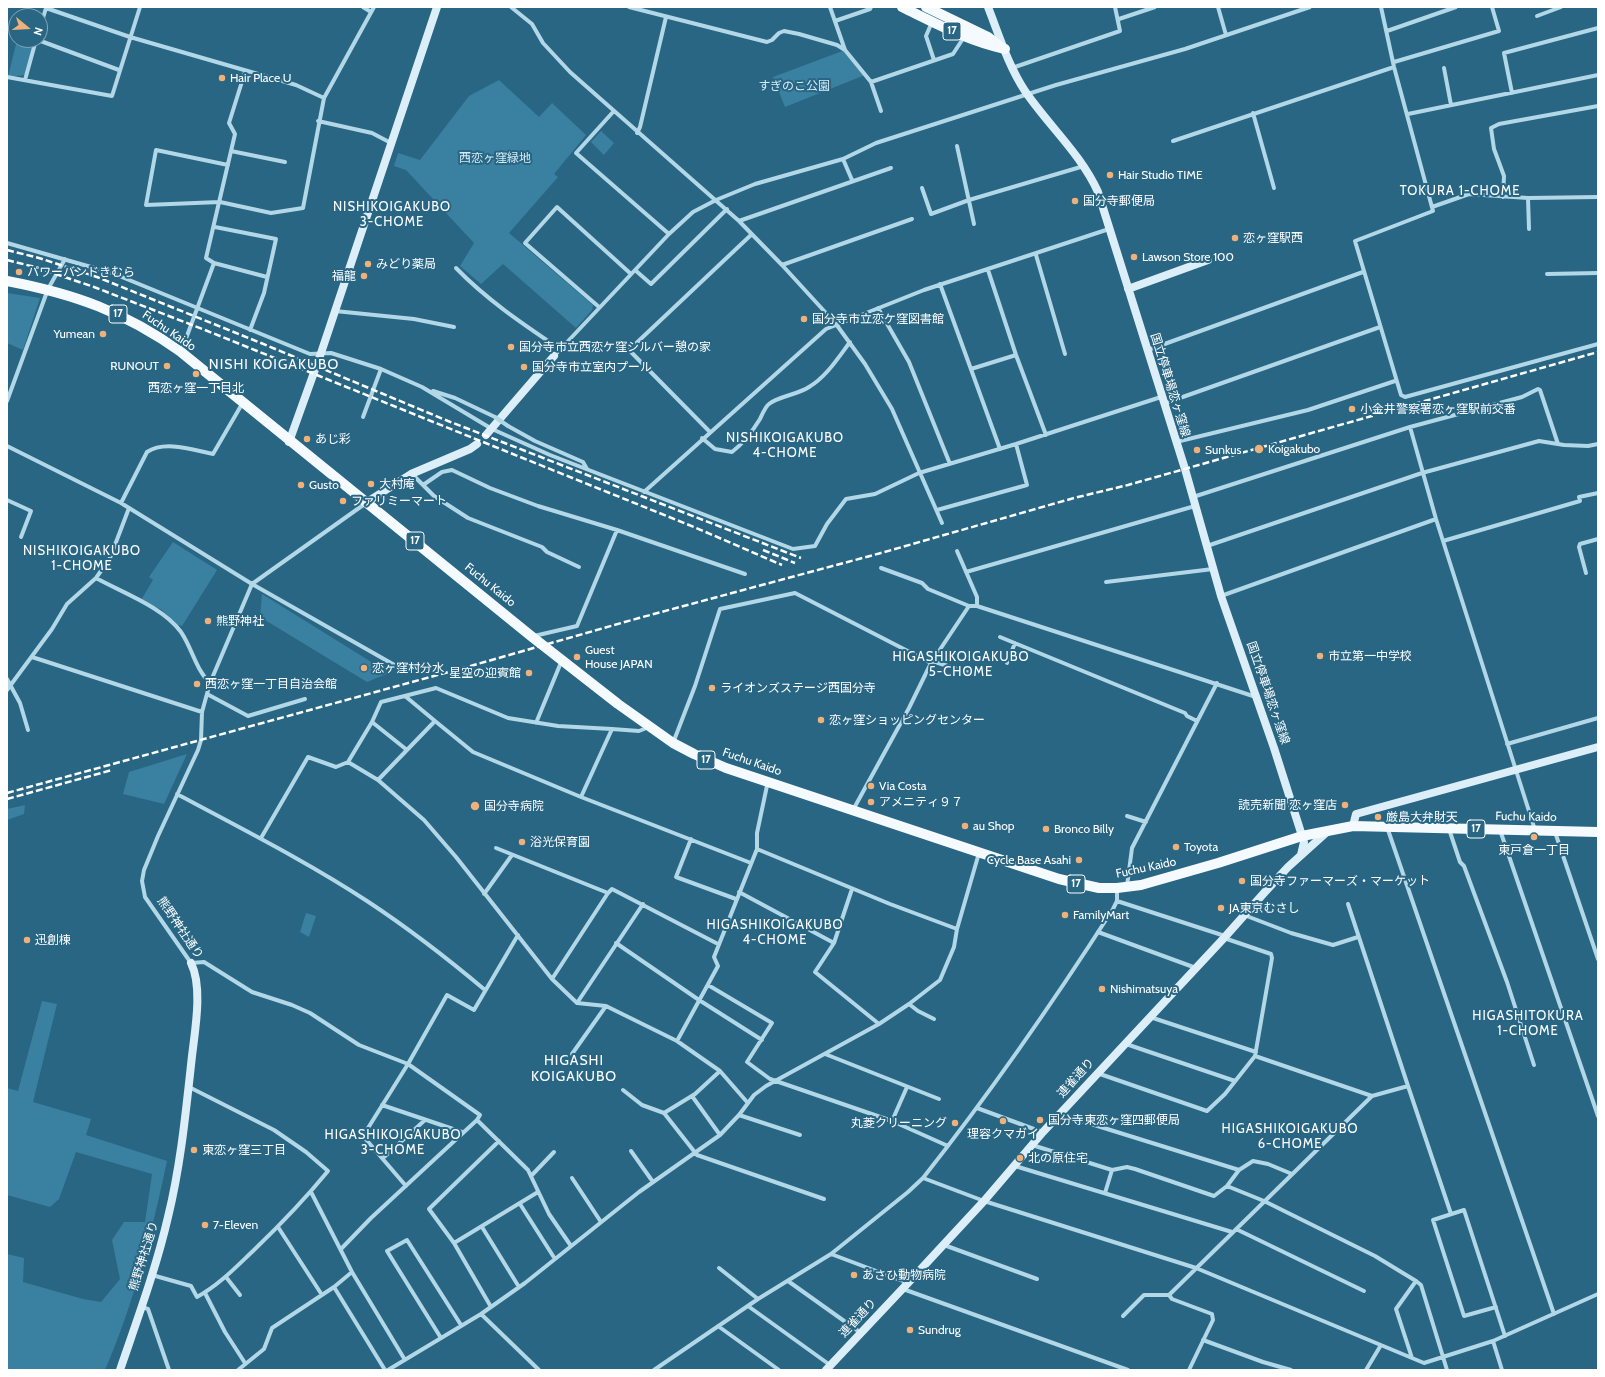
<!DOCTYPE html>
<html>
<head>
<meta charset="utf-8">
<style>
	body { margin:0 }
	#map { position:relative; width:1605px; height:1377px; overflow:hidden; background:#286684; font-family:Cabin,sans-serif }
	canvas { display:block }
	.frame { position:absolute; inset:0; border:8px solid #fff; pointer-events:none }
	.north { position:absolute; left:8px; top:8px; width:40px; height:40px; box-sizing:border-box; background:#286684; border:1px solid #7ea3b5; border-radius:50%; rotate:108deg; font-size:11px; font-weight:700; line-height:16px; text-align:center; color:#fff }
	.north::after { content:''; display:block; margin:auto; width:14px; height:18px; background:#efb179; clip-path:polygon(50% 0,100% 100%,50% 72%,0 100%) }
</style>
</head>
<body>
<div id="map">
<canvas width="1605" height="1377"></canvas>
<div class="frame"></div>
<div class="north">N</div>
</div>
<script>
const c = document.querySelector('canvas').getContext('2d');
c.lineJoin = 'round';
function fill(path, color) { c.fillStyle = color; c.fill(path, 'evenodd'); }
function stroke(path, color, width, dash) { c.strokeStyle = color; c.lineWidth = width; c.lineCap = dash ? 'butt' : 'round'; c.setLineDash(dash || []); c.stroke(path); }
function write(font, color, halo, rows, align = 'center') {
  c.font = font + ' Cabin,"Noto Sans JP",sans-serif'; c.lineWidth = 4; c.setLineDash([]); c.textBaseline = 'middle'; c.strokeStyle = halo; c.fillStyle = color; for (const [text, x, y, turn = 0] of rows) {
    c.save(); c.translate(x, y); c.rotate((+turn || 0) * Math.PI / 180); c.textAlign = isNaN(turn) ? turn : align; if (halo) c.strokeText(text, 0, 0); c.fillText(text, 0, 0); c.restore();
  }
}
const green = new Path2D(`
	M17,40L36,41L26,75L8,77Z
	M845,50L865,75L785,107L773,77Z
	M499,80L539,117L552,103L586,135L554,174L558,177L509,233L593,305L592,310L576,328L503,264L481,284L460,266L474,243L406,170L394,166L398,153L420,160L469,96Z
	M601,131L614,143L604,155L591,142Z
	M7,293L40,298L23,350L7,343Z
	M173,542L217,570L182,626L176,624L162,610L141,600L153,580L149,577Z
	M262,594L389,673L367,682L260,617Z
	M187,754L164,804L123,794L129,772Z
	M25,805L24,814L7,820V809Z
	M306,913L316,916L309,937L300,932Z
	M42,1001L57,1004L33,1102L91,1119L86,1135L167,1161C152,1232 134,1303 105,1370H7V1254L24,1258L23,1282L83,1299L101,1302L120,1279L112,1240L124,1222H145L152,1174L76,1152L59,1199L50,1207L7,1195V1088L18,1091Z`);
const street = new Path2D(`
	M363,7L371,12
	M511,7L532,24L543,43L570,72L739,221L782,265L836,324L865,364L892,409L942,523
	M629,7L767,42L772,40L779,33L784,31L799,34L837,45L845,50L871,82L881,111
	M830,7L845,50
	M1218,7L1226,35
	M1381,7L1394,67L1433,211L1355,241L1401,395L1405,397L1598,344
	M1537,16L1561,7
	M1119,19L1155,7
	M835,21L870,9L871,7
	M932,22L926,36L934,60
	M40,28L46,8L130,37L296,85L324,98
	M1387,31L1456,7
	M38,40L119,70
	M1394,62L1499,31L1492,7
	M1012,68L1120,31L1115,7
	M1444,68L1451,105
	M245,72L229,123L235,134L206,258L214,263L267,277
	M7,77L112,96L140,7
	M25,80L36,40
	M871,82L953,54L964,37
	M1512,93L1504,53L1598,28
	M613,112L576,153L669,234
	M1253,113L1274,188
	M1408,114L1598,75
	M318,121L372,133L391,143
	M637,133L640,127L666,17
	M1173,141L1394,67
	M957,146L974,224
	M231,151L285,162
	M843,159L852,180
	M228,165L156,150L146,205L220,202L271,213L303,208L324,98L374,7
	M922,188L931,214L969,200L1084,166
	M1503,197L1504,176L1494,149L1491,128L1499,124L1598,106
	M1528,198L1529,229
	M1432,207L1469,194L1528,198L1598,197
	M739,221L891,168
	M215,227L276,239L264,293L250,330
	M7,243L112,273L310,354L331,353L381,369L422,387L492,429L550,455L793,549L815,546L827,524L846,499L875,494L919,473L1016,444L1161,397
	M1036,255L1065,354
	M782,265L912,219
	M456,268C487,300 523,324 560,349
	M635,270L651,284L727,209
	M988,270L1016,355L1046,435
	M1547,274L1598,273
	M940,284L1000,449
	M599,307L525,243L557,207L631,274
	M878,308L909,362L950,464
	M335,311L414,319L454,327
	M1148,350L1363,272
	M181,352L214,263
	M554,356L669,234L693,212L716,200L755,184L843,159L876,143L1056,85L1185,49L1310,7
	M971,369L1016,355
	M433,391L455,398L495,417
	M7,401L48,289L65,259
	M1163,404L1380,327
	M363,417L381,369
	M508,426L535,441L583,462L587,469
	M1410,427L1436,519L1535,830
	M709,431L629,350L752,234
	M702,438L715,449L732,452C744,443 752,432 760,419C762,415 765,407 769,404C779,396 797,395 809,387C826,377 838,358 850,342
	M1176,442L1308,410L1395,381
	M7,446L121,503L252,584L405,671
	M412,474L434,496L468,518L542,547L547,552L579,567
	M423,485L442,472L452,470L490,488L538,506L617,530L745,574
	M644,492L826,329L924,290L1109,229
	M1193,497L1410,427L1522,397L1538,389L1540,390L1558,444
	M7,500L31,511L21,537
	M121,503L147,452C165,440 193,450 213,454L242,404
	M937,510L1027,485L1016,444
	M1443,541L1580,501L1579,497L1598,493
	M1207,546L1422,473L1539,441L1564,445L1588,446L1598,444
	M957,551L977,597V606
	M881,568L922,583L928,589L969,606H977L1256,697
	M966,572L1195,506
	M1586,573L1579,547L1580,544L1598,539
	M96,578C123,593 163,607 181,632C192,648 196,670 210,683
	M1106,582L1213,569
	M252,584L210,683L202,712L201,740L198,750L158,836L144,870L142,881L145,897L191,963L204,962L252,992L292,1005L310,1013L359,1045L408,1064L480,1115L477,1120L371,1218L341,1249
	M252,584L366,503
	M1221,596L1436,519
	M534,636L577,626L617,530
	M1000,637L1185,713L1187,716L1197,721
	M32,657L202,712
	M932,661L973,674
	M1007,663L1015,643
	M7,679L20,703L28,730
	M7,690L52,629L67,604L96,578L110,558L129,508
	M207,694L248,716L305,699
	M405,696L435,721
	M372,722L407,750
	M536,723L562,660
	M673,743L695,686L720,609L795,593L931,663
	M1507,744L1598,718
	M348,762L378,780L424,820L456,857L552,979L577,1003L606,1006L677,1041L720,1071L747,1102
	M378,780L435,721L473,752L581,797L612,729
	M177,794C240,828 306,861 367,901C408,928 447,958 485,990
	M581,797L751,863
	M853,810L909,708L931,663L969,606
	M1127,816L1146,822
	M1387,827L1554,1314
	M1449,829L1460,862L1464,866L1507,982L1534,1065
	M1500,830L1598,1116
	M1555,832L1598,959
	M261,838L308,757L336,767L348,762L372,722L381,702L436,688L508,718L558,726L612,729L639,731L649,727
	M691,839L676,877L736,899
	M496,848L608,893
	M757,849L890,904L957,929
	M1127,886L1132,848L1217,683
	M852,889L834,943L815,972L879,1024
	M739,892L834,943
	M484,894L512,855
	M1117,901L1225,936
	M1348,904L1408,1086
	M1244,915L1291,933L1333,945L1358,937
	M1098,932L1196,968
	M616,943L699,1000L762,1040
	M552,979L608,893L612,889L718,944
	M708,985L772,1023L747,1062L770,1079L892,1121L948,1146
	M577,1003L643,904
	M909,1004L918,1011L934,1019
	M1150,1017L1256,1052
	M677,1041L718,966L714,957L757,849V833L768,781
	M1126,1044L1235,1081
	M572,1054L606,1006
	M825,1054L939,1099
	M1255,1056L1372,1096L1408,1086L1451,1214
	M1097,1073L1207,1111L1225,1094L1255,1056L1272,958L1271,954L1224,938
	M623,1090L642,1105L664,1113L695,1094L720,1071
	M692,1096L720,1135
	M382,1105L462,1132
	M977,1108L1042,1132
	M664,1113L697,1155L824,1199
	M1059,1114L1239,1170
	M739,1115L800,1135
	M477,1120L528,1170L549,1214L571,1246
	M892,1121L907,1087
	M1032,1145L1112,1170L1127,1167L1135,1169L1214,1196L1227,1186L1239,1170L1253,1161L1268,1164L1292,1174
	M631,1151L653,1182
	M383,1158L425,1120
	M1015,1166L1232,1232
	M531,1176L554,1152
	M572,1178L601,1222
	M923,1178L984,1201L1196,1268L1424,1363L1493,1341L1598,1294
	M406,1186L363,1136L408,1064L447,995L474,1010L518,935
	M1227,1186L1264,1201L1375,1256L1416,1281L1421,1285L1447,1370
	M311,1192L352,1272L405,1360
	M1105,1193L1112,1170
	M520,1204L555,1259
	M278,1227L322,1295
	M482,1227L519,1287
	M1236,1229L1364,1291
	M454,1243L538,1192
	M944,1245L1037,1279
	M831,1254L908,1283
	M719,1268L758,1299
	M152,1275L191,1286L197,1297C219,1285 236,1267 254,1250C280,1225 305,1199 328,1171L306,1152L274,1130L189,1087
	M226,1277L240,1295
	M788,1281L861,1333
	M334,1287L385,1370
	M903,1289L1128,1370
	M205,1293L225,1332L245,1363
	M1169,1295L1172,1299L1212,1314L1213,1320L1189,1370
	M748,1306L830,1365
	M142,1307L148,1309L169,1370
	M491,1307L454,1243L429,1209L499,1141
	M1496,1307L1464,1316L1433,1220L1464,1210L1505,1336
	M481,1314L539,1370
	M1123,1316L1144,1295H1169L1372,1096
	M718,1326L779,1370
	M441,1338L387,1251L407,1240L461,1325
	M1203,1340L1263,1362L1291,1370
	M1493,1341L1502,1370
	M1412,1358L1396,1309L1416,1281
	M238,1370L264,1349L272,1328L334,1287L352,1272
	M388,1370L481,1314L525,1283L639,1192L720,1135L739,1115L754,1095L766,1086L879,1024L909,1004L940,980L954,947L957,929L979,853
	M654,1370L758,1299L831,1254L908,1192L923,1178C991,1092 1054,1001 1113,909L1117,901V889
	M1366,1370L1381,1345`);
const secondary = new Path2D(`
	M988,7C999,35 1008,65 1025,91C1048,125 1081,154 1098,192L1185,469L1221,596L1274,748L1304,842L1301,855
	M1128,289L1208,260
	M486,435L554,356
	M289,442L321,353L437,7
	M367,502L411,474L470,449L477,444
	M1353,826L1356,814L1598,747
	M120,1370C137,1320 156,1269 168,1217C181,1164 186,1110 192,1056C195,1030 203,987 191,963
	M826,1370L908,1283L984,1201L1043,1132L1224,938L1264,893L1288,867L1328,831`);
const primary = new Path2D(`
	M902,7C935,23 968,41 1005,49
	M926,7L988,37L1001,47
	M7,281C75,294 125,312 181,352L531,636L618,704L673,743L694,754L726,768L1059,879L1099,888H1117L1141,885L1218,863L1302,836L1353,826L1598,832`);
const rail = new Path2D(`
	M7,250L39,258L97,277L261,343L448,421L801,558
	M7,260L35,267L94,287L205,330L694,527L782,565
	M763,550L795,563
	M7,793L474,665L639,618L881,553L1074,498L1128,485L1598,352
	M7,799L112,770`);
const streetBridge = new Path2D(`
	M495,417L508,426`);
const markers = [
	[222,78,4,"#efb179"],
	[1110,175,4,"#efb179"],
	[1075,201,4,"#efb179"],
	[1235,238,4,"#efb179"],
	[1134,257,4,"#efb179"],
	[368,264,4,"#efb179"],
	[19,272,4,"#efb179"],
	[364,276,4,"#efb179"],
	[804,319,4,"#efb179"],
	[103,334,4,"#efb179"],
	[511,347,4,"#efb179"],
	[167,366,4,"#efb179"],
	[524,367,4,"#efb179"],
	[196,374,4,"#efb179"],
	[1352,409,4,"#efb179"],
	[307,439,4,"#efb179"],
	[1259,449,5,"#efb179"],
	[1197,450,4,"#efb179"],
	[371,484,4,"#efb179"],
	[301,485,4,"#efb179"],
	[343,501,4,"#efb179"],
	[208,621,4,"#efb179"],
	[1320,656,4,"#efb179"],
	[577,657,4,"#efb179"],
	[364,668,4,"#efb179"],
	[529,673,4,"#efb179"],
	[197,684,4,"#efb179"],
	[712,688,4,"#efb179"],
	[821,720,4,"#efb179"],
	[871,786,4,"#efb179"],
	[871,802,4,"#efb179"],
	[1345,805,4,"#efb179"],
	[475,806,5,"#efb179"],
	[1378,817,4,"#efb179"],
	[965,826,4,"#efb179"],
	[1046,829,4,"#efb179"],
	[1534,837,4,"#efb179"],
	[522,842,4,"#efb179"],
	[1176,847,4,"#efb179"],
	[1079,860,4,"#efb179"],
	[1242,881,4,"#efb179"],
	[1221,908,4,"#efb179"],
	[1065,915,4,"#efb179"],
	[27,940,4,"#efb179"],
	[1102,989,4,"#efb179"],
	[1040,1120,4,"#efb179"],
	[1003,1121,4,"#efb179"],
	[955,1123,4,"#efb179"],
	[194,1150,4,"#efb179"],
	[1020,1158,4,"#efb179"],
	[205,1225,4,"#efb179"],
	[854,1275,4,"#efb179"],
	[910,1330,4,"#efb179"]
];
const shields = [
	[952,31,18],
	[118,314,18],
	[415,541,18],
	[706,760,18],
	[1476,829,18],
	[1076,884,18]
];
const shieldNames = [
	["17",952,31],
	["17",118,314],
	["17",415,541],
	["17",706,760],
	["17",1476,829],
	["17",1076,884]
];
const poiNames = [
	["Hair Place U",230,78],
	["Hair Studio TIME",1118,175],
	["国分寺郵便局",1083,201],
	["恋ヶ窪駅西",1243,238],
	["Lawson Store 100",1142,257],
	["みどり薬局",376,264],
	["パワーバンドきむら",27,272],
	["福龍",356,276,"right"],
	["国分寺市立恋ケ窪図書館",812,319],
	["Yumean",95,334,"right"],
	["国分寺市立西恋ケ窪シルバー憩の家",519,347],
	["RUNOUT",159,366,"right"],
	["国分寺市立室内プール",532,367],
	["西恋ヶ窪一丁目北",196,388,"center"],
	["小金井警察署恋ヶ窪駅前交番",1360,409],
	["あじ彩",315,439],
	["Koigakubo",1268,449],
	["Sunkus",1205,450],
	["大村庵",379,484],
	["Gusto",309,485],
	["ファリミーマート",351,501],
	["熊野神社",216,621],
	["Guest",585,650],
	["House JAPAN",585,664],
	["市立第一中学校",1328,656],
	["恋ヶ窪村分水",372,668],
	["星空の迎賓館",521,673,"right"],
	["西恋ヶ窪一丁目自治会館",205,684],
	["ライオンズステージ西国分寺",720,688],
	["恋ヶ窪ショッピングセンター",829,720],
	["Via Costa",879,786],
	["アメニティ９７",879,802],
	["読売新聞 恋ヶ窪店",1337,805,"right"],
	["国分寺病院",484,806],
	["厳島大弁財天",1386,817],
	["au Shop",973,826],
	["Bronco Billy",1054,829],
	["浴光保育園",530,842],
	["Toyota",1184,847],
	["東戸倉一丁目",1534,850,"center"],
	["Cycle Base Asahi",1071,860,"right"],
	["国分寺ファーマーズ・マーケット",1250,881],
	["JA東京むさし",1229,908],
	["FamilyMart",1073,915],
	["迅創棟",35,940],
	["Nishimatsuya",1110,989],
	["国分寺東恋ヶ窪四郵便局",1048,1120],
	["丸菱クリーニング",947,1123,"right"],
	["理容クマガイ",1003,1134,"center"],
	["東恋ヶ窪三丁目",202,1150],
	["北の原住宅",1028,1158],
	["7-Eleven",213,1225],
	["あさひ動物病院",862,1275],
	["Sundrug",918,1330]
];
const parkNames = [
	["すぎのこ公園",794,86],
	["西恋ヶ窪緑地",495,158]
];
const streetNames = [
	["Fuchu Kaido",169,331,34],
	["国立停車場恋ヶ窪線",1170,385,73],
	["Fuchu Kaido",490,585,39],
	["国立停車場恋ヶ窪線",1268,693,71],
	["Fuchu Kaido",752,762,19],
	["Fuchu Kaido",1526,817,1],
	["Fuchu Kaido",1146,868,-12],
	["熊野神社通り",180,928,56],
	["連雀通り",1076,1078,-48],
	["熊野神社通り",144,1256,-73],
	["連雀通り",858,1318,-47]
];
const neighbourhoodNames = [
	["TOKURA 1-CHOME",1460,191],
	["NISHIKOIGAKUBO",392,207],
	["3-CHOME",392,222],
	["NISHIKOIGAKUBO",785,438],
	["4-CHOME",785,453],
	["NISHIKOIGAKUBO",82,551],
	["1-CHOME",82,566],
	["HIGASHIKOIGAKUBO",961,657],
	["5-CHOME",961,672],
	["HIGASHIKOIGAKUBO",775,925],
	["4-CHOME",775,940],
	["HIGASHITOKURA",1528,1016],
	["1-CHOME",1528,1031],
	["HIGASHIKOIGAKUBO",1290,1129],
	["6-CHOME",1290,1144],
	["HIGASHIKOIGAKUBO",393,1135],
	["3-CHOME",393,1150]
];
const quarterNames = [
	["NISHI KOIGAKUBO",274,365],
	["HIGASHI",574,1061],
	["KOIGAKUBO",574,1077]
];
fill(green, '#3a80a0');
stroke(street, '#b2d7e7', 4);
stroke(secondary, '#dceef7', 8);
stroke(primary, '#f4fafe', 10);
stroke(rail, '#fff', 2.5, [7, 3]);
stroke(streetBridge, '#b2d7e7', 4);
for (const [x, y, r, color] of markers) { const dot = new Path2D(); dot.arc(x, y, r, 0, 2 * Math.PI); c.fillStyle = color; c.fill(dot); stroke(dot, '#286684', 1.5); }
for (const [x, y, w] of shields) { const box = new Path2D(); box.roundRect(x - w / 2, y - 9, w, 18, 3); c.fillStyle = '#286684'; c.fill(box); stroke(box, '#fff', 1); }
write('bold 11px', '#fff', null, shieldNames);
write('12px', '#fff', '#286684', poiNames, 'left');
write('12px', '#d6ecf6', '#286684', parkNames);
write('12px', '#fff', '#286684', streetNames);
c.letterSpacing = '1px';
write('13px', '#fff', '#286684', neighbourhoodNames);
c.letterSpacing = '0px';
c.letterSpacing = '1px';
write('14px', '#fff', '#286684', quarterNames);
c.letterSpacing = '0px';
</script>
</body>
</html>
